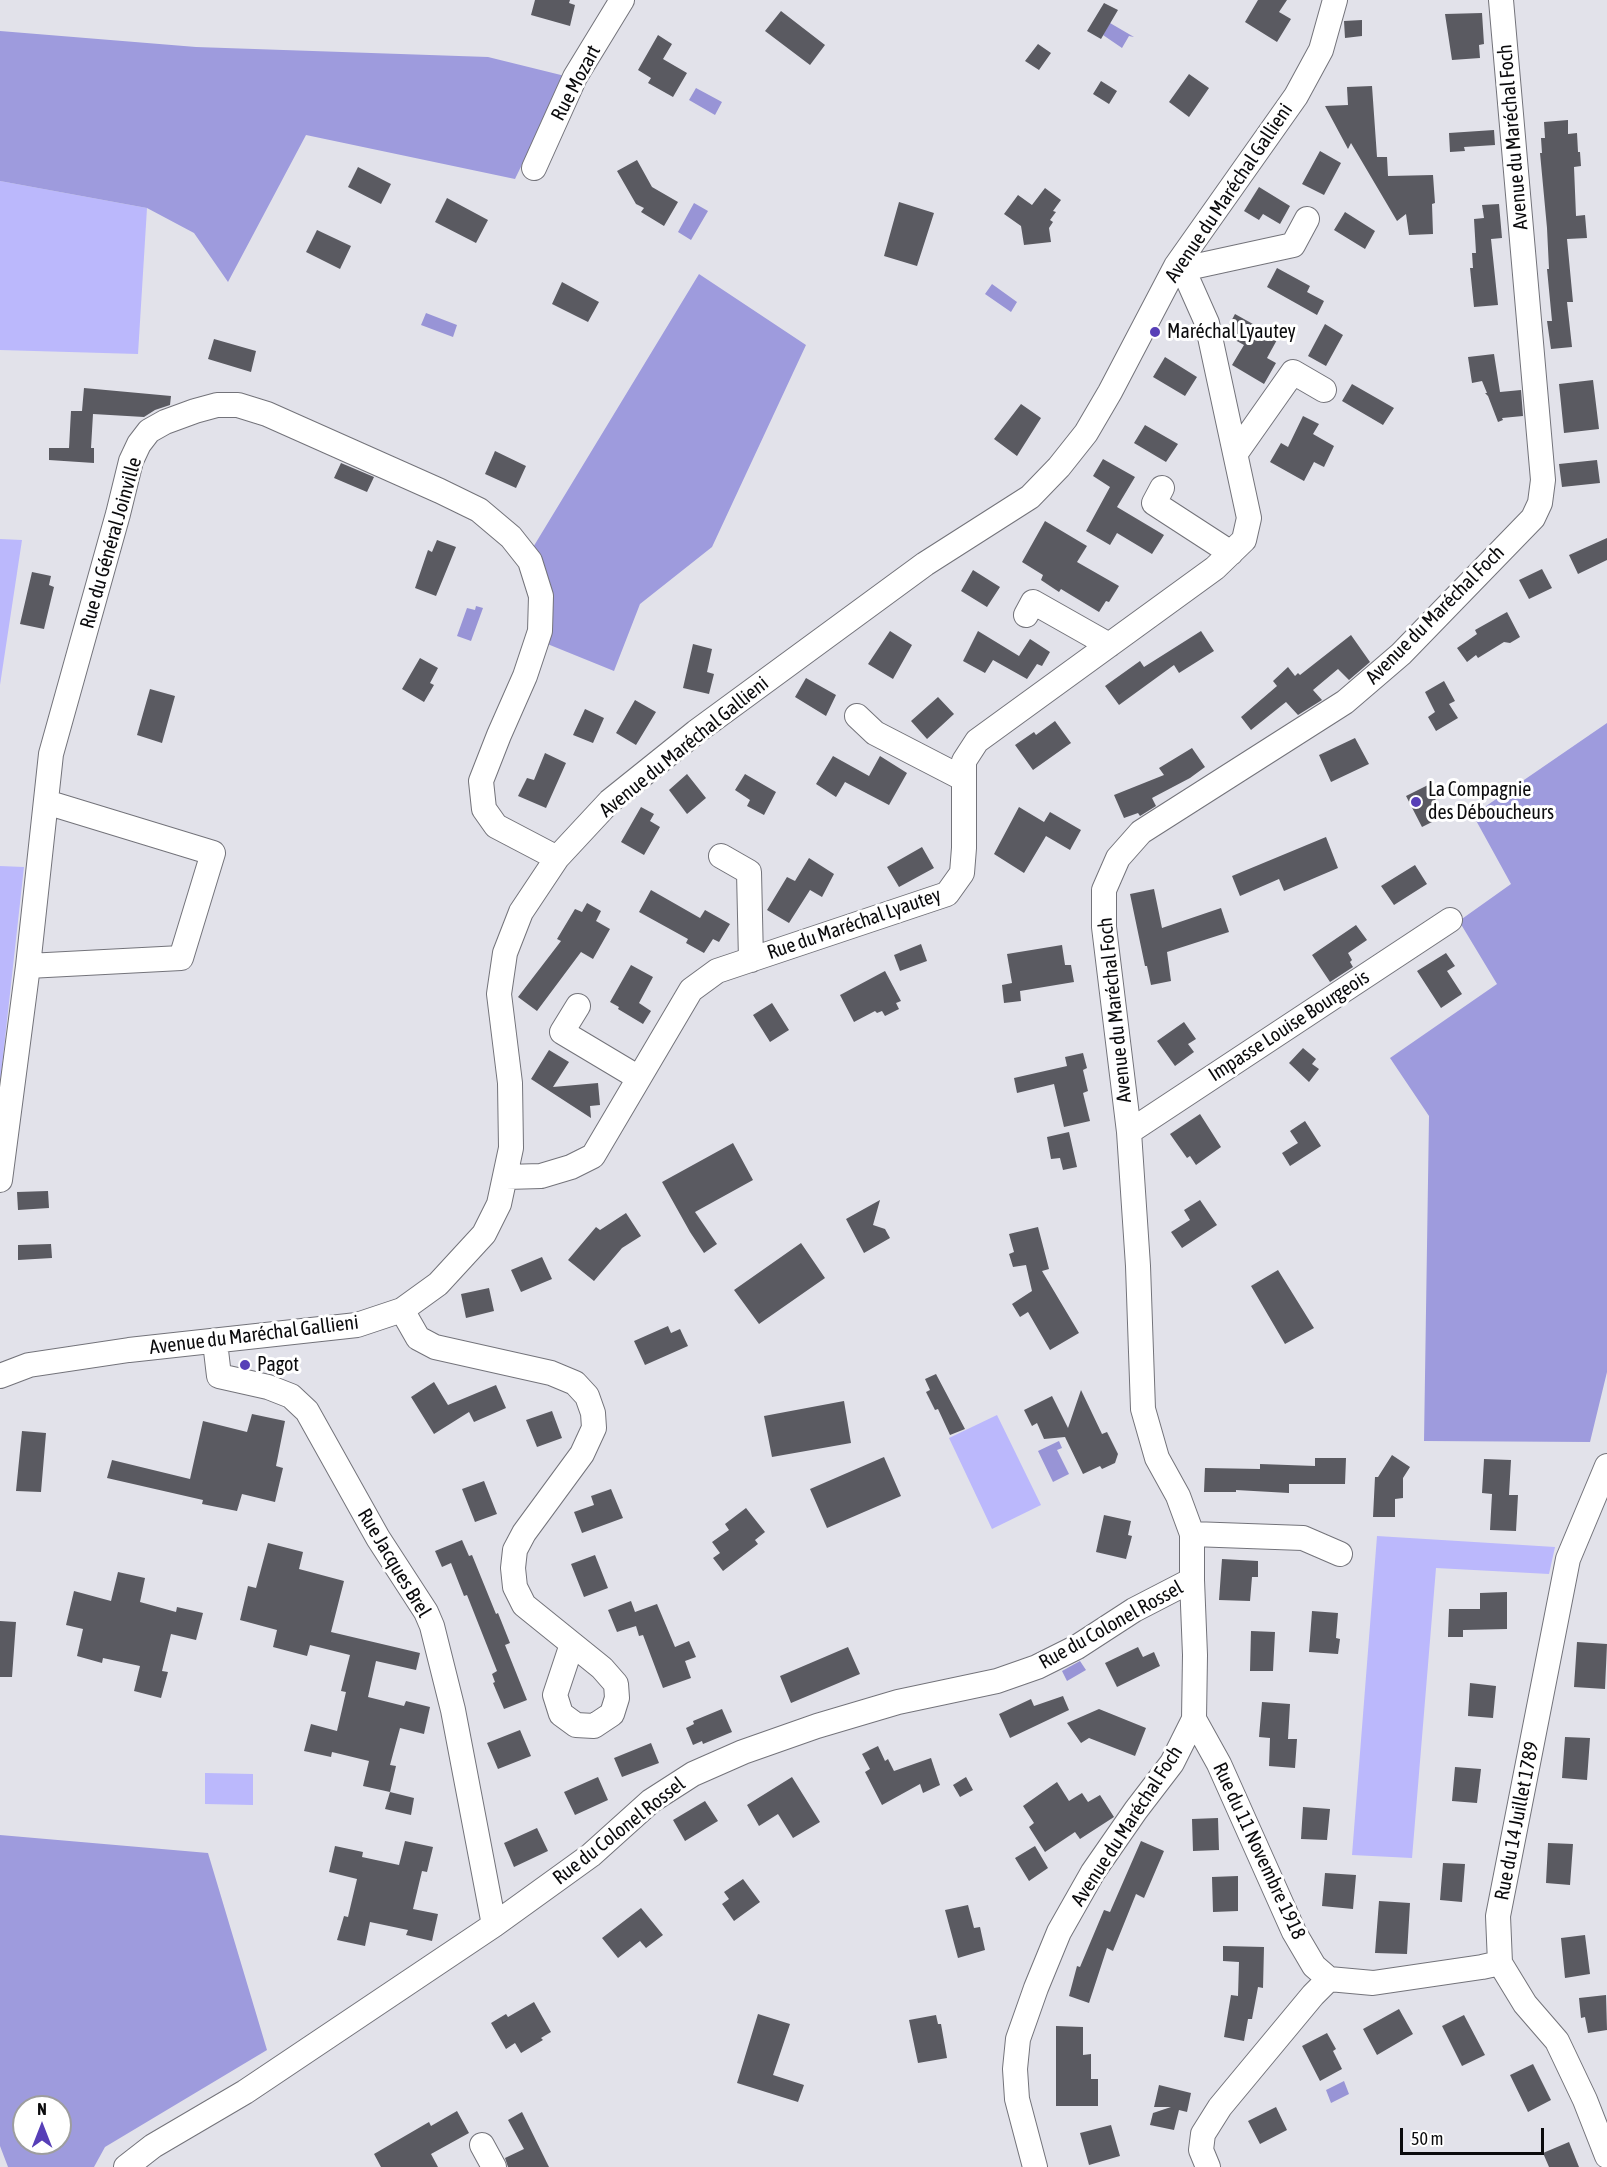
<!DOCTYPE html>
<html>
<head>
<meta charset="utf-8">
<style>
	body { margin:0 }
	#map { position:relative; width:1607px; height:2167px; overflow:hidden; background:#e2e2ea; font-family:"Asap Condensed",sans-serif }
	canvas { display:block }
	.north { position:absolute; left:12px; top:2095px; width:60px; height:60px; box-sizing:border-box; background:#fff; border:2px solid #9d9d9e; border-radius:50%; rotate:0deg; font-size:16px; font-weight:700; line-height:24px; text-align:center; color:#0b0b0d }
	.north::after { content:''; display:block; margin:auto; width:21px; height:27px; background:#573fb7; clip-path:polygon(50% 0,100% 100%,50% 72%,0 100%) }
	.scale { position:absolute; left:1400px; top:2128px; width:144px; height:27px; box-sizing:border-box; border:3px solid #0b0b0d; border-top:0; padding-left:8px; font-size:18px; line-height:21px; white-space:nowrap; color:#0b0b0d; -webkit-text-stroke:4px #fff; paint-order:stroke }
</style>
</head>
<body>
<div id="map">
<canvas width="1607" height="2167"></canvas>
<div class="north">N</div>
<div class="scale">50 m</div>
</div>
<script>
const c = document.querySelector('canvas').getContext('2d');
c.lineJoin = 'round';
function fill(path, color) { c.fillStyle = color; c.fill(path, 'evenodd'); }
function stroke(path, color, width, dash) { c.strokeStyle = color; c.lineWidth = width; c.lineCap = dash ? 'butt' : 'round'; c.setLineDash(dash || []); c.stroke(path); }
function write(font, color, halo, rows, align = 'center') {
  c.font = font + ' "Asap Condensed",sans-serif'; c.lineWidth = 6; c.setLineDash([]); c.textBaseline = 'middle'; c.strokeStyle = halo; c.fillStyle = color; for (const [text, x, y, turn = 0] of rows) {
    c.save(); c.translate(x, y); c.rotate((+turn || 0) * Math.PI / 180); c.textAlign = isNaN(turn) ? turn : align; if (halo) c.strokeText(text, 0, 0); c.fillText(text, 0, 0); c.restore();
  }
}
const green = new Path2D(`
	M0,181L147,208L138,354L0,350Z
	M0,539L22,540L0,685Z
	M0,866L24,867L0,1084Z
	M997,1415L1041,1505L992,1529L949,1438Z
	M1377,1536L1555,1547L1549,1574L1436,1568L1412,1858L1352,1855Z
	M205,1773L253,1774V1805L205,1804Z`);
const forest = new Path2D(`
	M0,31L196,47L488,57L565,76L515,179L306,135L228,282L194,233L147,208L0,181Z
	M699,274L806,345L712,547L640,604L614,671L545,643L553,612L551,590L532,549Z
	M1607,723V1372L1590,1442L1424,1441L1429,1116L1390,1058L1497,984L1459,921L1511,884L1473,815Z
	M0,1835L208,1853L267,2050L105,2147L94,2167H8L0,2146ZM24,2107H60V2143H24Z`);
const water = new Path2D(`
	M1110,23L1134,37L1129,36L1122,48L1103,35Z
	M696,88L722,102L715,115L689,100Z
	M694,203L708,211L691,240L678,232Z
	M992,284L1017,302L1011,312L985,294Z
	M426,313L457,325L453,337L421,325Z
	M476,606L483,608L471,641L457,636L467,608L475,610Z
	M1059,1441L1062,1448L1057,1450L1069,1474L1053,1482L1038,1451Z
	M1080,1661L1086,1670L1067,1681L1062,1671Z
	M1344,2081L1349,2094L1331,2103L1326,2090Z`);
const building = new Path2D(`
	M535,0H570L569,3L575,5L570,26L531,15Z
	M1258,0H1287L1279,12L1291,19L1277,42L1245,22Z
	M1104,3L1118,10L1101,39L1087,31Z
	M781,11L825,45L810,65L765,31Z
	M1482,13L1484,44L1479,45L1480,58L1452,60L1445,14Z
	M1362,20V36L1345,38L1344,21Z
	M658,35L672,44L663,59L687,73L673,97L648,83L651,78L638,70Z
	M1038,44L1051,53L1039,70L1025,61Z
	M1189,74L1209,88L1189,117L1169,102Z
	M1101,81L1117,91L1109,104L1093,94Z
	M1372,86L1377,157H1387L1388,176L1433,175L1435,203L1432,204L1433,234L1409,235L1406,214L1397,221L1351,143L1348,149L1325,106L1348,105L1347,87Z
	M1568,120V134L1577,133L1578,152H1580L1581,166L1574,167L1576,216L1585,215L1587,238L1567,239L1573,302H1567L1572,347L1551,349L1547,321H1552L1547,269H1549L1547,228L1540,153H1542L1541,138H1545L1544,122Z
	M1494,130L1495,145L1464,147L1465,151L1450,152L1449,133Z
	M1320,151L1341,163L1324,195L1302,184Z
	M637,160L652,187L678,202L664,226L641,212L644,208L636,204L617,171Z
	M358,167L391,184L381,204L348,187Z
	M1259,187L1290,206L1280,224L1263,214L1259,220L1244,211Z
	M1045,188L1061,200L1053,211L1056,212L1050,220L1053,222L1049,228L1051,242L1024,245L1021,226L1004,214L1018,195L1032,205Z
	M447,198L488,220L476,243L435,222Z
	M899,202L934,213L917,266L884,256Z
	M1499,204L1502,238L1491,239L1498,305L1474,307L1470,268H1473L1472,253H1476L1474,219L1484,218L1482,205Z
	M1345,212L1375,231L1365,249L1334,230Z
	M317,230L351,246L340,269L306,252Z
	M1277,268L1310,286L1307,292L1324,301L1317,315L1267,287Z
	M562,282L599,302L588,322L552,304Z
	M1235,314L1278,338L1267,358L1276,363L1264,384L1232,365L1244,345L1235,340L1238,335L1227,329Z
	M1325,324L1343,335L1326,366L1308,356Z
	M214,339L256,351L251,372L208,359Z
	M1494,354L1500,392L1521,390L1523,416L1502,418L1503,420L1498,422L1488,396L1485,393H1487L1482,381L1472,383L1468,357Z
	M1165,357L1197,377L1185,396L1153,377Z
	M1593,380L1599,429L1564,433L1559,384Z
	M1352,384L1394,408L1383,425L1342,401Z
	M84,388L171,396L170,405L155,410L144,417L93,414L91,448H94V463L49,460V448H69L71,411H82Z
	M1021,404L1041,418L1017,456L994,439Z
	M1303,416L1319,424L1313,434L1334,446L1324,467L1314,462L1304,481L1270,462L1281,443L1288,447Z
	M1145,425L1178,444L1166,462L1134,443Z
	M495,451L526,466L516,488L485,474Z
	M1103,459L1135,477L1117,507L1164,535L1152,554L1117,533L1110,545L1086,531L1110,487L1093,476Z
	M1597,460L1600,483L1562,487L1559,464Z
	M341,463L374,477L367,492L334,478Z
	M1045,521L1087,546L1077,562L1119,586L1109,602L1106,601L1099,612L1061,589L1059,592L1041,580L1043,575L1022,562Z
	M1607,538V560L1578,574L1569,555Z
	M437,540L456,547L436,596L415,588L428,550L432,552Z
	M1542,569L1552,588L1529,599L1519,580Z
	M973,570L1000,587L987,607L961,591Z
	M32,572L51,576L49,585L54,587L44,629L20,624Z
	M1507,612L1520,637L1510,643L1504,642L1478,658L1476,655L1467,662L1457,648L1477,634L1475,630Z
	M890,631L912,645L893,679L868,664Z
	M978,631L1019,656L1030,639L1050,652L1042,666L1037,664L1027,679L993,660L985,673L963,661Z
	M1201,631L1214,651L1179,673L1174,665L1119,705L1105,686L1140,661L1144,667Z
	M1351,635L1370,662L1349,680L1338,669L1313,690L1322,700L1298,715L1286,702L1251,730L1241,717L1277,686L1273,681L1288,667L1295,676L1298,673L1300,675Z
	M693,644L712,649L707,672L714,674L709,694L683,688Z
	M420,658L438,668L430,683L434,685L424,702L402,689Z
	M806,678L836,695L826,716L795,697Z
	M1444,681L1455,701L1449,704L1458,718L1436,731L1428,717L1435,712L1425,692Z
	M150,689L175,696L162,743L137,735Z
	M938,697L954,714L927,739L911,721Z
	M635,700L656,712L636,745L616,733Z
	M585,709L604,718L593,743L573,735Z
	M1055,721L1071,743L1033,770L1015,745L1034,732L1036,735Z
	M1355,738L1369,764L1331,782L1319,755Z
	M1192,748L1205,767L1190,778L1152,798L1156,806L1140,816L1138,813L1124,818L1114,795L1164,775L1159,768Z
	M545,753L566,763L546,808L518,796L527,778L534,780Z
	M833,756L869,776L880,756L907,773L889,805L845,782L836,797L816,784Z
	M687,774L706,798L687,814L669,790Z
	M745,774L776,792L764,815L747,806L750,800L735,790Z
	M1428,785L1444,816L1422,827L1406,796Z
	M641,807L654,814L650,821L660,827L644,855L621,842Z
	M1019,807L1044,822L1050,812L1081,830L1070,850L1046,836L1024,873L994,854Z
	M1326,837L1338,868L1284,891L1279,879L1240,896L1232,876Z
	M922,847L934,868L899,887L887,867Z
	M809,858L834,874L822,897L810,890L789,923L767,910L787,877L795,881Z
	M1415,865L1427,884L1394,905L1381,886Z
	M1154,889L1162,928L1221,908L1229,932L1167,952L1171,981L1151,985L1147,966H1145L1130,894Z
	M651,890L700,918L705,910L730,924L719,942L713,939L704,953L686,943L688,939L639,912Z
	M587,903L601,911L596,921L610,929L593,959L581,952L537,1011L518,997L561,941L557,939L575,909L582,912Z
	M1356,925L1367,940L1348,953L1352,960L1350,962L1353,967L1330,982L1312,955Z
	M921,944L927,961L900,971L894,955Z
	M1062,945L1065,965H1071L1074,982L1020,991L1021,1001L1004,1003L1002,985L1012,983L1007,954Z
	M1446,953L1455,966L1447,971L1462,994L1441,1008L1417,971Z
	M631,965L653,977L639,1003L651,1011L643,1024L618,1009L619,1007L610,1002Z
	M885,971L901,1001L896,1003L899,1009L885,1016L882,1011L877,1013L875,1011L854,1022L840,995Z
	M772,1003L789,1030L770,1042L753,1015Z
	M1184,1022L1196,1039L1188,1044L1194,1052L1175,1066L1157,1041Z
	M1303,1048L1316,1059L1312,1064L1319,1069L1309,1082L1289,1063Z
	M549,1050L569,1062L553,1087L598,1083L600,1105L590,1106L591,1118L531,1079Z
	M1083,1053L1087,1068L1083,1070L1088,1091L1083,1093L1090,1121L1064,1127L1054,1084L1017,1093L1014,1078L1067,1066L1065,1057Z
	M1200,1114L1221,1147L1196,1165L1190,1156L1187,1158L1170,1134Z
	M1305,1121L1321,1146L1290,1166L1282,1153L1298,1143L1290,1131Z
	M1069,1132L1077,1167L1063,1170L1060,1158L1051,1159L1047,1137Z
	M733,1143L753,1180L695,1212L717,1244L704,1253L690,1232L662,1182Z
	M48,1191L49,1208L18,1210L17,1192Z
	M880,1200L873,1225L885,1229L890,1238L864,1253L846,1219Z
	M1200,1200L1217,1225L1182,1248L1171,1232L1190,1220L1184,1210Z
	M626,1213L641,1236L622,1248L594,1281L568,1260L596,1227L600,1230Z
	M1038,1227L1049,1269L1042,1271L1079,1333L1050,1350L1028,1312L1020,1317L1012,1304L1032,1291L1026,1265L1013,1267L1009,1254L1014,1252L1009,1234Z
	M801,1243L825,1278L759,1324L734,1290Z
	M51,1244L52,1258L18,1260V1245Z
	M542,1257L552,1279L521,1292L511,1270Z
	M1278,1270L1314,1328L1285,1344L1251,1286Z
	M489,1288L494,1311L466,1318L461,1294Z
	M668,1326L671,1333L680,1329L688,1346L645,1365L634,1341Z
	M936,1374L965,1429L950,1435L938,1409L935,1410L926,1392L930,1390L925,1379Z
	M434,1382L448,1405L496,1385L506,1408L474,1422L469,1412L434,1434L411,1397Z
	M1081,1390L1102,1434L1107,1432L1118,1454L1115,1463L1102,1469L1100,1466L1083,1474L1065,1437L1044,1439L1037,1423L1032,1426L1024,1410L1052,1396L1068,1428Z
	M844,1401L851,1443L772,1457L764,1416Z
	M552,1411L562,1438L537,1447L526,1420Z
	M252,1414L285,1421L276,1466L283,1468L275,1502L242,1494L237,1511L202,1504L203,1500L107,1478L112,1460L190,1479L203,1421L247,1432Z
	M22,1431L46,1433L41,1492L16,1491Z
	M1392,1455L1410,1467L1403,1478V1498L1395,1499V1517H1373L1375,1477H1378Z
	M884,1457L901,1496L827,1528L810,1489Z
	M1315,1458H1346L1345,1484H1289V1493L1236,1490V1492H1204L1205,1468L1260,1469V1464L1315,1466Z
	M1484,1459L1511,1460L1509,1495H1518L1516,1531L1490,1530L1492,1494L1482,1493Z
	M484,1481L497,1514L475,1522L462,1489Z
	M611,1489L623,1518L582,1533L574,1512L594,1505L591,1496Z
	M746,1508L765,1532L755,1540L758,1544L723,1571L713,1558L720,1553L712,1542L729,1530L725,1524Z
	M1104,1515L1131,1521L1128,1535L1132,1536L1126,1559L1096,1552Z
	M462,1540L469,1556L472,1555L496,1614L498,1613L510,1643L505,1645L527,1700L504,1709L493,1683L495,1682L492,1674L497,1671L467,1595L464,1596L451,1563L442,1567L435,1551Z
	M268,1543L303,1552L299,1569L344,1581L331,1632L420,1653L416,1670L376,1661L368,1697L404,1706L406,1701L430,1707L424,1734L400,1728L390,1765L396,1766L390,1792L363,1786L369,1761L332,1752L331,1757L304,1751L311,1724L337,1731L346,1692L341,1691L350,1655L310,1645L307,1656L273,1647L277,1630L240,1620L248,1586L256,1588Z
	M595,1555L608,1588L584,1597L571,1564Z
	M1222,1559L1258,1561V1577H1252L1250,1601L1219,1600Z
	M118,1572L145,1578L140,1602L176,1612L177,1607L203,1613L196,1640L171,1634L162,1671L168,1672L161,1698L134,1691L140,1666L103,1658L102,1663L77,1656L83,1629L66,1625L74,1591L111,1601Z
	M1507,1592V1629L1463,1630V1637H1448L1449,1609H1480V1593Z
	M631,1601L635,1612L657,1604L675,1647L689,1641L696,1657L685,1661L691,1678L663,1688L643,1635L639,1636L636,1626L617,1632L608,1610Z
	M1312,1611L1338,1613L1336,1638L1340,1639L1338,1654L1309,1652Z
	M0,1621L16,1622L12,1677H0Z
	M1251,1631L1275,1632L1273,1671H1250Z
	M1577,1642L1607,1644L1605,1689L1574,1687Z
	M848,1647L860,1674L791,1703L780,1676Z
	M1138,1647L1143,1657L1154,1652L1160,1666L1117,1687L1105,1663Z
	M1470,1683L1496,1686L1493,1718L1468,1716Z
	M1063,1696L1069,1710L1010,1738L999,1714L1031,1699L1034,1706Z
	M1262,1702L1290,1704L1288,1739H1297L1295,1768L1269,1766L1270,1738L1259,1737Z
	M722,1709L732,1732L703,1744L702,1741L693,1745L686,1728L694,1724L693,1721Z
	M1099,1709L1146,1728L1135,1756L1089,1738L1081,1743L1067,1723Z
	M520,1730L531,1756L498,1769L487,1743Z
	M1565,1737L1590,1738L1587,1780L1562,1778Z
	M651,1743L659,1763L622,1777L614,1758Z
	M878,1746L885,1761L888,1759L894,1771L931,1758L940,1785L923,1793L920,1784L882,1805L865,1772L870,1769L862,1754Z
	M1455,1767L1481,1769L1477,1803L1452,1801Z
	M598,1777L608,1800L575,1815L564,1792Z
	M792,1777L820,1822L793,1838L778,1814L759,1826L747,1805Z
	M966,1777L973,1790L960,1797L953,1785Z
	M1057,1782L1069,1801L1082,1793L1088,1802L1100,1795L1114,1817L1080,1839L1075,1832L1045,1852L1029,1827L1034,1823L1023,1806Z
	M390,1792L414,1798L411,1815L385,1809Z
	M705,1801L718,1821L685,1841L673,1820Z
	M1303,1807L1330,1809L1327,1840L1301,1839Z
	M1218,1818L1219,1850L1193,1851L1192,1819Z
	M537,1828L548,1851L514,1867L504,1843Z
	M405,1841L433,1847L427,1872L422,1871L413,1909L438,1914L432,1941L406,1935L408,1930L370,1922L365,1946L337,1940L344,1916L348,1917L357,1879L329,1872L335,1846L363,1852L362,1857L399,1865Z
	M1141,1841L1164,1851L1144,1898L1136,1894L1113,1951L1107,1948L1089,2003L1069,1996L1077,1966L1080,1967L1104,1910L1110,1912Z
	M1548,1843L1573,1844L1570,1885L1546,1883Z
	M1035,1846L1048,1868L1029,1881L1015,1858Z
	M1443,1863L1465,1864L1462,1902L1440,1900Z
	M1325,1873L1356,1875L1353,1909L1322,1906Z
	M1238,1876V1911L1213,1912L1212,1877Z
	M743,1879L760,1902L734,1921L722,1904L729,1899L724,1892Z
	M1379,1901L1410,1903L1407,1954L1375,1953Z
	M968,1905L974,1928L980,1927L985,1950L958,1958L945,1910Z
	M641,1908L663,1935L646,1948L640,1941L618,1958L602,1938Z
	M1585,1935L1590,1974L1565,1978L1561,1938Z
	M1223,1946L1264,1947L1263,1988L1258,1987L1252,2019H1248L1244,2041L1224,2037L1231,1995L1238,1996L1239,1962L1223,1961Z
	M1606,1995L1607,2030L1588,2033L1585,2017L1581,2018L1579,1998Z
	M534,2002L551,2032L541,2038L543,2040L521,2053L515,2043L506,2049L491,2023L506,2014L508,2017Z
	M1399,2009L1413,2034L1377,2055L1363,2029Z
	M758,2014L790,2024L773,2075L804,2085L798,2102L737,2083Z
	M936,2015L938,2024H941L947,2058L918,2063L909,2020Z
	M1464,2015L1485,2055L1462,2066L1442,2026Z
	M1056,2026L1083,2027V2055L1091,2054V2079H1098V2106H1056Z
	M1327,2033L1336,2049L1333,2051L1342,2069L1320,2081L1302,2046Z
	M1533,2064L1551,2100L1528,2112L1510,2075Z
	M1159,2085L1191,2093L1187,2112L1179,2110L1174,2130L1150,2125L1153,2113L1171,2107H1154Z
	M1276,2107L1287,2130L1260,2144L1248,2121Z
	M457,2111L469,2133L431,2154L438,2167H381L374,2154L429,2122L431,2126Z
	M522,2112L547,2163L549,2167H508L505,2158L524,2149L508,2120Z
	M1111,2125L1120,2156L1089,2165L1080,2133Z
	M1569,2142L1579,2167H1549L1543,2153Z`);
const minor = new Path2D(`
	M534,168L575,77L622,0
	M1183,269L1293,245L1307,219
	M1236,453L1293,372L1324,390
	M1162,488L1154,503L1231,553
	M1026,615L1033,602L1109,645
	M857,716L875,733L964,779
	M721,856L749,872L751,960
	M28,966L181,958L213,853L46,802
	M578,1006L562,1032L639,1078
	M1129,1132L1450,920
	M506,1177L541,1176L571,1167L593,1156L691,990L717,971L947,894L962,873L964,848V761L977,741L1215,568L1244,540L1249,518L1207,323L1183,269L1176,266
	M0,1180L28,966L51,754L118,514L131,461L139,444L149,431L165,422L195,411L217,405H238L267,414L440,491L479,510L511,537L530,561L541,596L540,631L525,676L499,735L481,781L484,809L496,826L557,858
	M402,1310L418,1338L435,1347L551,1373L575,1383L587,1396L593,1413L594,1428L582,1454L524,1533L515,1550L513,1568L515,1587L524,1605L602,1668L616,1684L617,1698L612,1714L594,1726L576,1725L561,1714L555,1695L572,1644
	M215,1342L219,1376L268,1387L291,1396L307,1411L378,1538L426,1612L432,1626L453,1710L494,1925
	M0,1376L29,1365L129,1350L357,1325L402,1310L438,1284L484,1234L499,1204L511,1148L510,1083L499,994L505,953L521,912L557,858L610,801L696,732L925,564L1030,497L1059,467L1086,433L1110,392L1176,266L1296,96L1321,50L1335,0
	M1607,1466L1568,1559L1498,1916L1500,1963L1525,2004L1557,2041L1585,2100L1607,2156
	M1192,1534L1303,1538L1340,1554
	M1194,1719L1219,1764L1294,1932L1314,1966L1329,1979L1373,1983L1482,1967L1500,1963
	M482,2145L494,2167
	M126,2167L153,2146L245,2092L494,1925L591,1855L651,1801L693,1774L743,1752L817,1726L898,1702L997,1681L1037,1667L1077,1647L1134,1610L1192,1580
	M1035,2167L1017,2099L1015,2069L1018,2039L1036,1988L1059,1932L1093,1872L1136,1810L1172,1763L1194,1719L1195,1655L1192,1580V1534L1178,1496L1157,1458L1143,1409L1138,1266L1129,1132L1104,927V890L1118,858L1141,832L1345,702L1401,654L1533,518L1540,503L1543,480L1501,0
	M1208,2167L1201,2150L1203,2134L1220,2107L1313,1995L1329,1979`);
const markers = [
	[1155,332,6,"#573fb7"],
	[1416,802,6,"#573fb7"],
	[245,1365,6,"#573fb7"]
];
const streetNames = [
	["Rue Mozart",576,83,-62],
	["Avenue du Maréchal Foch",1513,137,-95],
	["Avenue du Maréchal Gallieni",1229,193,-56],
	["Rue du Général Joinville",111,543,-74],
	["Avenue du Maréchal Foch",1435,615,-45],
	["Avenue du Maréchal Gallieni",684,747,-39],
	["Rue du Maréchal Lyautey",854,924,-19],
	["Avenue du Maréchal Foch",1115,1010,-96],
	["Impasse Louise Bourgeois",1289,1026,-33],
	["Avenue du Maréchal Gallieni",254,1335,-7],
	["Rue Jacques Brel",394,1563,59],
	["Rue du Colonel Rossel",1111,1625,-29],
	["Rue du 14 Juillet 1789",1517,1821,-79],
	["Avenue du Maréchal Foch",1127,1826,-57],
	["Rue du Colonel Rossel",619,1831,-38],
	["Rue du 11 Novembre 1918",1259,1851,65]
];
const poiNames = [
	["Maréchal Lyautey",1167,332],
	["La Compagnie",1428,790],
	["des Déboucheurs",1428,813],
	["Pagot",257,1365]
];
fill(green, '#bbb8fc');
fill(forest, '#9e9bdd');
fill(water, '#9894d6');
fill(building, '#5a5a61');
stroke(minor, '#73737a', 26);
stroke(minor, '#fff', 24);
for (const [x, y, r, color] of markers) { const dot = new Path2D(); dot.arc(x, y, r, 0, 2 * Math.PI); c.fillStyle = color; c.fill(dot); stroke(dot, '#fff', 2); }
write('20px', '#0b0b0d', '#fff', streetNames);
write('20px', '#0b0b0d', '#fff', poiNames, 'left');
</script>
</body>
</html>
